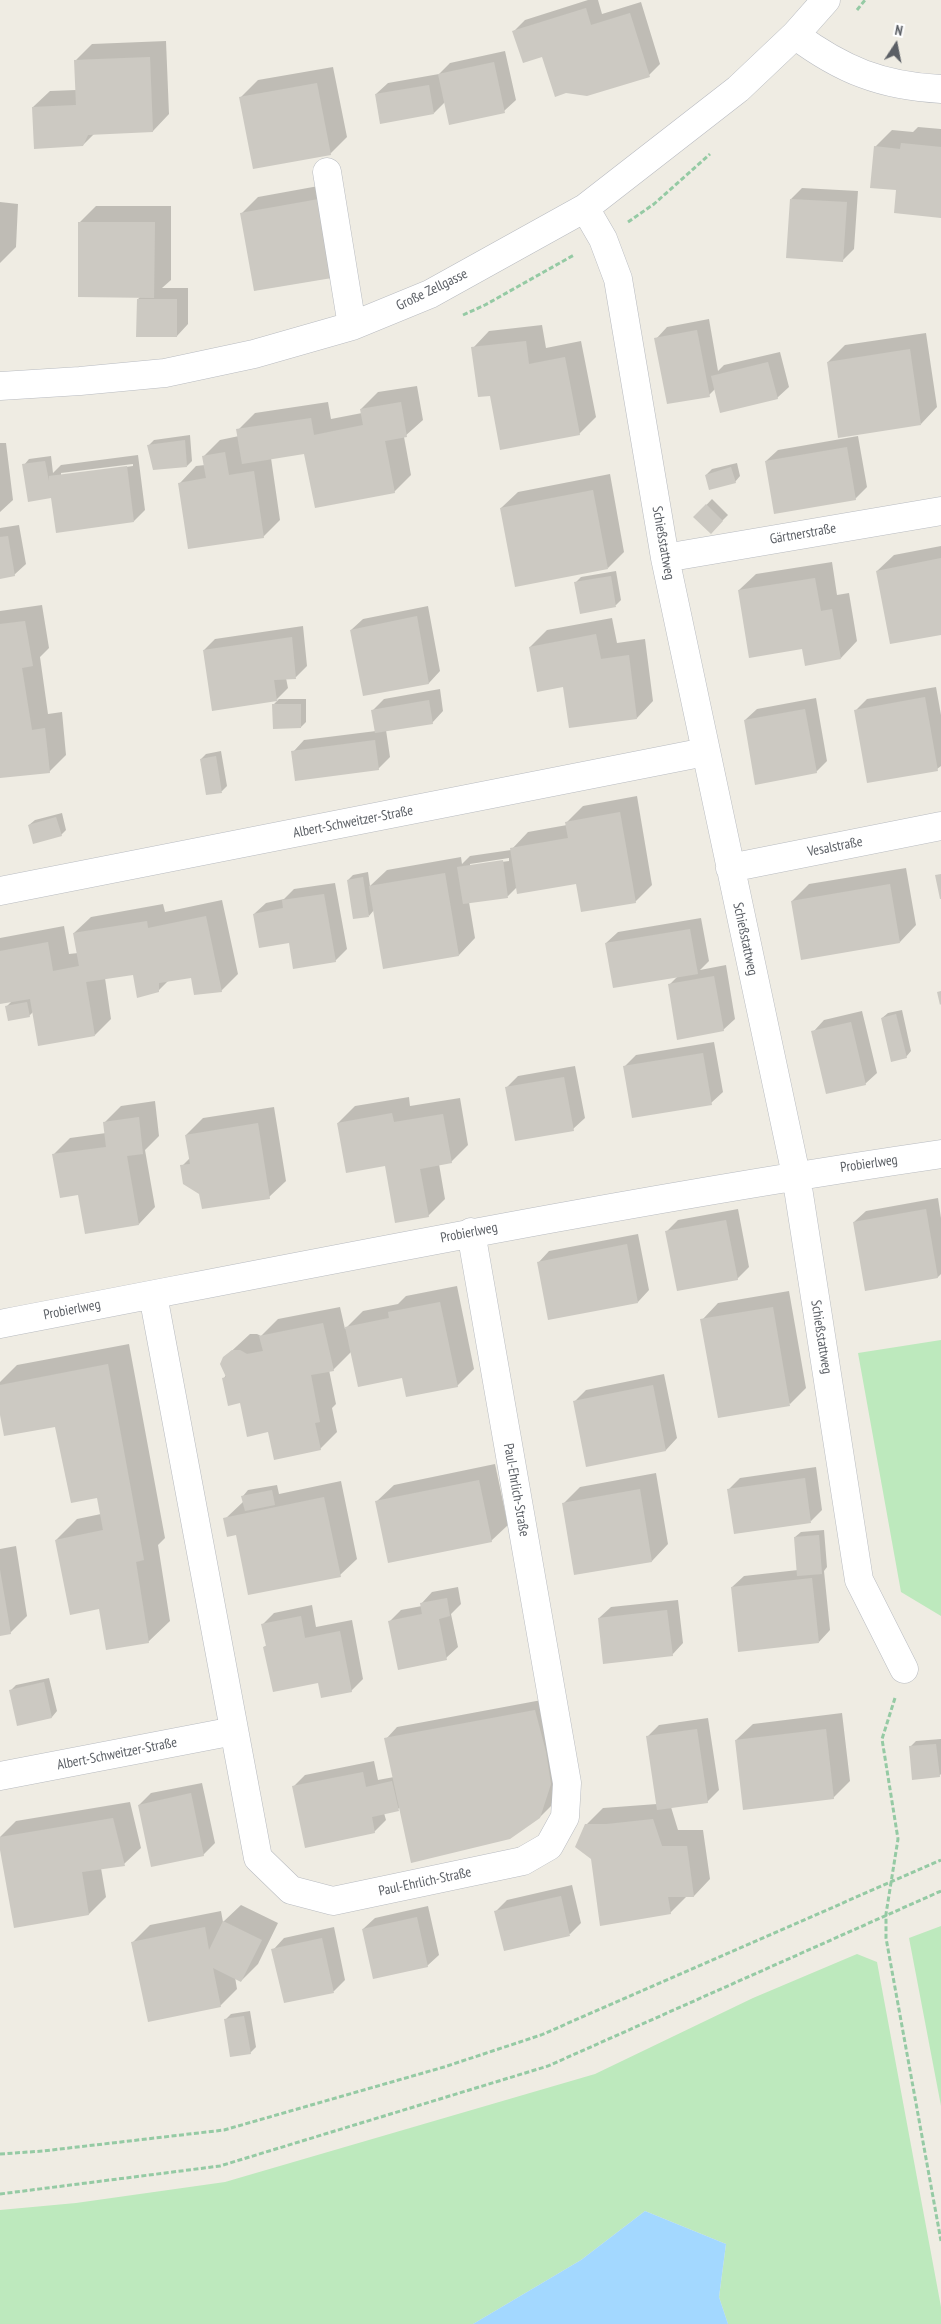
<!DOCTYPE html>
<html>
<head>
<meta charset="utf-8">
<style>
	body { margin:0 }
	#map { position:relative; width:941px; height:2324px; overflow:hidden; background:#efece3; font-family:"PT Sans Narrow",sans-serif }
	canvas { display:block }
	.north { position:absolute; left:871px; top:20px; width:50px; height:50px; -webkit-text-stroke:4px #fff; paint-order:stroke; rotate:11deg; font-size:14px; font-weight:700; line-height:20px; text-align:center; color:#5b5f65 }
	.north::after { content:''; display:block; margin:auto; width:18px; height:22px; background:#5b5f65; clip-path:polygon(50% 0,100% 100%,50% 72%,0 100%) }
</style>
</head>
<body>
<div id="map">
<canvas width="941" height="2324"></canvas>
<div class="north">N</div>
</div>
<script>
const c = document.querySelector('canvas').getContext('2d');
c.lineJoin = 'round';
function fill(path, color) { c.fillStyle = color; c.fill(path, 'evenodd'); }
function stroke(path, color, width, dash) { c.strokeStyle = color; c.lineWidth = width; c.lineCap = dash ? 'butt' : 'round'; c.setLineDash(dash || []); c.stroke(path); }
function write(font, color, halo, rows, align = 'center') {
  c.font = font + ' "PT Sans Narrow",sans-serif'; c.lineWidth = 4; c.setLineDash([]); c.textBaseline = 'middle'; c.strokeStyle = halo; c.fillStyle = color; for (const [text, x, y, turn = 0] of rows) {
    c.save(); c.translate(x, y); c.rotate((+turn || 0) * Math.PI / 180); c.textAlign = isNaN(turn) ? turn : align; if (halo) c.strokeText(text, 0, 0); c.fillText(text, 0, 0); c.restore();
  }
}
const green = new Path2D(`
	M941,1340V1616L901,1592L858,1353Z
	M941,1926V2106L909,1938Z
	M857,1954L877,1962L941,2307V2324H728L719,2297L726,2244L645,2211L581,2260L473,2324H0V2210L76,2203L225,2182L595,2074L753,1998Z`);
const water = new Path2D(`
	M645,2211L726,2244L719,2297L728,2324H473L581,2260Z`);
const shadow = new Path2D(`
	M588,0H598L602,14L641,2L660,64L649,75L543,55L514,31L525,20Z
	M166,41L169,114L153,131L95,133L83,145L33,107L50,91L76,90L75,61L92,44Z
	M505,51L516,100L504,111L445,102L434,113L376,94L388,83L439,74L450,63Z
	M333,67L347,137L330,154L241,97L258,80Z
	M918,127L941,129V217L897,189L875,147L892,130L913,132Z
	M335,183L348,260L241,214L258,197Z
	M802,188L858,191L854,249L842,261L791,199Z
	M0,202L18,204L16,247L0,263Z
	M96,206H171V280L162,288H188V324L177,336L138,299L141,296L79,223Z
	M709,319L718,371L724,365L780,352L789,387L777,398L715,389L709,395L656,339L667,327Z
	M542,325L546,348L581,341L596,417L579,434L491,395L473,348L489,331Z
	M926,333L937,407L921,424L828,362L845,345Z
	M417,386L423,420L404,437L411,475L394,492L305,453L271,458L280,520L263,537L180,483L196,466L205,465L204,456L220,440L239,436L238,430L255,413L328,402L331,419L362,413L361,409L378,392Z
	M190,435L192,461L187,466L149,445L154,440Z
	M858,436L867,487L855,499L766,461L778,450Z
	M0,443H6L13,500L0,512Z
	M138,455L145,510L134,521L52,495L24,465L29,459L51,456L53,473L61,465ZM133,464V466L61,476V473Z
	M737,463L740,476L735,482L706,475L712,469Z
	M610,474L624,552L608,568L501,508L518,492Z
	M712,499L728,515L711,532L695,517Z
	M19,525L26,564L14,575L0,578V528Z
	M941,546V633L877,571L894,555Z
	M832,562L837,595L849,593L857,641L841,658L803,648L739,590L756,574Z
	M616,571L621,600L616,605L581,612L575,583L581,577Z
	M42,605L49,648L40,657L48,714L62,712L66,755L49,772L0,777V611Z
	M428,606L440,671L429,683L364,695L351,630L363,619Z
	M612,618L617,643L645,639L653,701L637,718L564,685L530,647L547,630Z
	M303,626L307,666L296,677L286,678L288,688L277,699H306V722L301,727L273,705L279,699L213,710L204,650L215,639Z
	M936,687L941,715V766L937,769L856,710L867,699Z
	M440,689L443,711L432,723L386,730L390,757L378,769L293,752L304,740L376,731L373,710L384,699Z
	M816,698L827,761L816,772L745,720L757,709Z
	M221,751L227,786L222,791L207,794L201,759L206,754Z
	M637,796L652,885L635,902L577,882L517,887L508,896L469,902L475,938L459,955L374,910L369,916L348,880L353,875L368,872L370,886L387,870L461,857L462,864L470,856L511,850L528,832L567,825V822L583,806ZM509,858V861L470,866V864Z
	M62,813L66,830L61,835L29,825L35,820Z
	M906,868L916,925L900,942L792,901L809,884Z
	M335,883L347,949L335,961L290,941L254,914L266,903L284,899L294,889Z
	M222,900L238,974L221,991L192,976L169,980L158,991L134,974L105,978L111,1019L95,1035L33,1012L29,1016L6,1007L13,1000L0,1003V938L64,926L69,954L78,953L74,933L91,917L163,904L165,912Z
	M701,918L709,961L700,970L726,965L735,1019L723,1030L669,985L678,976L606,943L618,932Z
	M902,1010L911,1051L906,1057L882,1018L888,1013Z
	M862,1011L877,1073L865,1084L813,1032L824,1020Z
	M714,1042L723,1092L711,1103L624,1067L636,1055Z
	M575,1066L585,1118L573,1129L507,1087L518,1076Z
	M409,1097L410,1106L460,1098L468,1145L451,1162L439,1164L445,1199L428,1216L386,1165L338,1123L355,1106Z
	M155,1101L159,1136L145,1150L155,1207L139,1224L79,1193L54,1154L70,1138L106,1133L104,1123L121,1106Z
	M274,1107L286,1181L269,1197L200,1193L182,1166L190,1158L186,1135L203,1118Z
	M938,1198L941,1218V1274L938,1277L866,1289L854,1222L866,1211Z
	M738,1209L749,1267L737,1279L667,1231L678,1220Z
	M638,1234L649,1290L638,1302L538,1263L549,1251Z
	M457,1286L474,1369L457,1386L403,1377L352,1351L333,1370H329L336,1404L332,1408L337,1432L320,1449L269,1431L241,1402L224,1378L226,1375L224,1358L250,1334H257L261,1336L278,1319L340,1307L345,1329L363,1311L398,1304L406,1296Z
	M789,1291L806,1388L790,1404L702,1320L718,1303Z
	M129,1344L165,1538L158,1545L170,1621L148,1642L100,1608L56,1540L77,1519L101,1514L98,1496L56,1425L0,1408V1382L17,1365Z
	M664,1374L677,1438L666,1450L587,1465L575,1401L586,1390Z
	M495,1464L508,1525L491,1541L377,1501L394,1485Z
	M816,1467L822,1510L811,1521L729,1489L740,1478Z
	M656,1473L668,1544L652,1561L563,1504L580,1487Z
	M341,1481L357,1559L340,1575L237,1533L225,1519L244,1501L243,1496L248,1490L277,1485L279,1494Z
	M824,1530L827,1567L824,1571L830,1630L819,1642L732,1587L744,1576L798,1570L795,1537L801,1532Z
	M16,1546L27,1616L10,1633L0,1635V1549Z
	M458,1587L461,1604L451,1614L458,1647L446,1658L389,1622L401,1610L422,1606L421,1604L432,1592Z
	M678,1600L683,1643L672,1655L599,1618L611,1607Z
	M312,1605L316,1627L352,1620L363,1679L351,1691L319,1682L264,1647L267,1645L262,1625L274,1613Z
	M49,1678L57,1711L52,1717L18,1724L11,1690L16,1685Z
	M547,1699L561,1772L551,1806L539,1818L400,1808L384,1813L386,1820L374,1832L293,1787L305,1775L374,1761L378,1780L394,1777L386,1739L397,1727Z
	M842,1713L850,1781L833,1798L736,1740L753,1724Z
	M708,1718L719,1790L707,1802L671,1807L678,1830H703L710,1879L694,1896H687L670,1913L586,1825L603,1808L657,1804L648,1736L659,1725Z
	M941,1739V1774L939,1776L910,1747L916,1741Z
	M202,1783L215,1843L203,1855L139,1805L151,1793Z
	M130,1802L141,1848L124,1864L101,1868L106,1897L89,1914L15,1927L0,1837L16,1821Z
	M572,1885L581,1923L570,1934L495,1912L507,1900Z
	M241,1905L278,1923L258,1964L241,1981L235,1977L237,1989L220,2006L133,1942L150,1925L221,1911L223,1922Z
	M428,1906L439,1955L427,1966L363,1929L375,1918Z
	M334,1927L345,1980L334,1991L285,2002L273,1950L284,1938Z
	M250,2011L256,2047L250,2053L225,2020L231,2014Z`);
const building = new Path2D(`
	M586,8L591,25L630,13L650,77L587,96L566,93L555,97L542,57L523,63L512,31Z
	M150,57L153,132L88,135L83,146L34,149L32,107L76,105L74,60Z
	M494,62L505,113L449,125L438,74Z
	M317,83L331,155L253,169L239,97Z
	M429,85L434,114L380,124L375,94Z
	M901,143L941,147V218L894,213L896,190L870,188L874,146L900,149Z
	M319,199L332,278L254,291L240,213Z
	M790,199L847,202L843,262L786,258Z
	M78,222H155L154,298L78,297Z
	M137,299H177V337H136Z
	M697,330L710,397L667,404L654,338Z
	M526,341L529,364L565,357L580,435L500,450L490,396L478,397L471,347Z
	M910,349L921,425L838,438L827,362Z
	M768,362L778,399L720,413L711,376Z
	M401,402L407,437L385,441L395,493L315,508L304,454L242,464L236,429L311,418L314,435L363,425L360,409Z
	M185,440L187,467L153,470L147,445Z
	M847,447L856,500L774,514L765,461Z
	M225,452L229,475L254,471L264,538L188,549L178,483L206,478L202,456Z
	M45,461L49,481V476L127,466L134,522L56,533L51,498L28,502L22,464Z
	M731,467L736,483L709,490L705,475Z
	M593,490L608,569L515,587L500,508Z
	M706,504L723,521L711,534L693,517Z
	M8,536L15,576L0,579V537Z
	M941,558V635L890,644L876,571Z
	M611,576L616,607L580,614L574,582Z
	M815,578L821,611L832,609L841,659L805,666L802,649L749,658L738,590Z
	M417,616L429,684L363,696L350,630Z
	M25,621L33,666L22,668L32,730L45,728L50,773L0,778V624Z
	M596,634L601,659L629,655L637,719L569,728L563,687L537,692L529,647Z
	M292,637L296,679L274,680L277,701L212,711L203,650Z
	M925,697L938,771L867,783L854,710Z
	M429,700L433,724L375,733L371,710Z
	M272,704H301V728L273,729Z
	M805,709L817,773L755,785L744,720Z
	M375,740L379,770L295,781L291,751Z
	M216,756L222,793L206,795L200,759Z
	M620,812L636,903L581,912L576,884L517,894L510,848L568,838L565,822Z
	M56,817L62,836L33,844L28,825Z
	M503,860L508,898L463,904L457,867Z
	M445,873L459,956L383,969L369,886Z
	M941,874V899H940L935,875Z
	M363,877L369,917L353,919L347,880Z
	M890,884L900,943L801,960L791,901Z
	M324,894L336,962L293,969L289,943L259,948L253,914L283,908L282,900Z
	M206,916L222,992L194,995L191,978L159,983V992L137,998L133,975L86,982L95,1036L38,1046L30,999L0,1004V951L48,942L53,971L79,966L73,933L147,921L148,928Z
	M690,929L698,974L613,988L605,943Z
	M714,976L724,1031L677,1040L668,984Z
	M941,991V1004L940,1005L937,992Z
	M27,1002L30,1017L8,1021L5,1006Z
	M896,1014L907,1058L891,1062L881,1018Z
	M851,1022L866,1085L826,1094L811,1031Z
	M703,1053L712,1105L632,1118L623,1066Z
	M564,1077L574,1131L515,1141L505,1087Z
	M392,1113L394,1122L443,1114L452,1163L420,1169L429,1217L395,1223L385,1166L346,1173L337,1123Z
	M139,1117L143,1154L127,1156L139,1225L85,1234L78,1195L60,1198L52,1154L106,1147L103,1122Z
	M258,1123L270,1199L202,1209L199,1194L183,1184L180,1165L190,1164L185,1135Z
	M926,1209L938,1278L865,1291L853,1222Z
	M726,1220L738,1280L677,1291L665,1231Z
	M627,1244L638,1303L548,1320L537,1262Z
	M440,1302L458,1387L406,1397L402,1378L358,1387L345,1327L389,1318L388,1312Z
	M773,1307L790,1406L718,1418L700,1319Z
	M323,1323L334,1371L311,1375L320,1422L315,1423L321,1450L274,1460L268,1432L247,1437L240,1403L228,1406L222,1378L226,1377L220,1364L223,1357L232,1350H240L247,1354L263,1351L259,1336Z
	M108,1364L144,1560L136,1562L149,1643L106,1650L99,1609L70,1615L55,1540L103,1530L97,1498L71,1503L55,1427L4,1436L0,1415V1385Z
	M653,1385L666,1451L586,1467L573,1401Z
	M805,1478L811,1523L734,1534L727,1489Z
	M479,1480L492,1542L388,1563L375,1501Z
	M640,1489L652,1562L574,1575L562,1503Z
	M272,1490L275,1505L245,1511L241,1496Z
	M324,1497L341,1577L248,1595L236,1535L227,1537L223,1518Z
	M819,1535L822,1574L797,1576L794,1537Z
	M0,1570L11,1634L0,1636Z
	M812,1578L819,1643L738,1652L731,1587Z
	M447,1598L450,1616L439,1619L447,1660L398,1670L388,1621L422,1614L420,1603Z
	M667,1610L673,1656L603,1664L598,1618Z
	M301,1616L305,1638L340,1631L352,1692L321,1698L318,1683L273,1692L263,1647L266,1646L261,1624Z
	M44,1682L52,1718L17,1726L9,1690Z
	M535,1710L546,1752L551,1784L540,1818L510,1839L411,1863L384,1738Z
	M697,1729L708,1803L657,1810L646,1736Z
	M826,1729L834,1799L743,1810L735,1740Z
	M936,1744L940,1777L912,1780L909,1746Z
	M363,1772L366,1787L392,1781L399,1811L372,1817L375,1833L305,1848L292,1786Z
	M191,1793L204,1856L151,1867L138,1805Z
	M113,1818L125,1866L82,1872L89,1915L14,1928L0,1850V1837Z
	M653,1819L662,1846H687L694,1897H668L671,1914L600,1926L591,1859L575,1847L585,1824H607Z
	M561,1896L570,1936L504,1951L494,1911Z
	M417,1917L428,1967L373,1979L362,1929Z
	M223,1921L262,1940L241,1982L213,1968L221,2007L148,2022L131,1942L205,1927L209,1950Z
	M322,1938L334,1993L284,2003L271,1949Z
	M244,2016L251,2054L230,2057L224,2019Z`);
const path = new Path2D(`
	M857,10L865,0
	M628,222L654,204L710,154
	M463,315L485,305L574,255
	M895,1698L882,1739L898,1839L886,1914V1938L941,2241
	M0,2154L43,2151L224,2130L444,2067L541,2035L941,1860
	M0,2194L220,2166L548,2066L941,1891`);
const minor = new Path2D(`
	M795,35C842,70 882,86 941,89
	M327,172L352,326
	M585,208L603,239L618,279L665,558L796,1175L859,1580L904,1669
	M0,386L80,381L165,373L254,354L352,326L430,294L585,208L738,89L795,35L826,0
	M665,558L941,511
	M730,868L941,826
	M0,891L705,752
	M153,1295L258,1858L291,1890L333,1901L523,1861L549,1846L565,1817L567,1783L471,1232
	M0,1324C313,1264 625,1200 941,1154
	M0,1776L234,1731`);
const streetNames = [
	["Große Zellgasse",432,290,-26],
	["Gärtnerstraße",803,534,-10],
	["Schießstattweg",663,543,80],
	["Albert-Schweitzer-Straße",353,822,-11],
	["Vesalstraße",835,847,-11],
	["Schießstattweg",745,939,78],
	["Probierlweg",869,1164,-8],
	["Probierlweg",469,1233,-11],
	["Probierlweg",72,1310,-11],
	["Schießstattweg",821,1337,81],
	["Paul-Ehrlich-Straße",516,1490,80],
	["Albert-Schweitzer-Straße",117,1754,-11],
	["Paul-Ehrlich-Straße",425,1882,-12]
];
fill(green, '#bde9bd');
fill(water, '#a3d8ff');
fill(shadow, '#0003');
fill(building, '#ccc9c2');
stroke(minor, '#b8bbc0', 29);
stroke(path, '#95caa4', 3, [5, 2.5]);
stroke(minor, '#fff', 28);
write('14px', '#5b5f65', '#fff', streetNames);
</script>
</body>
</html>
